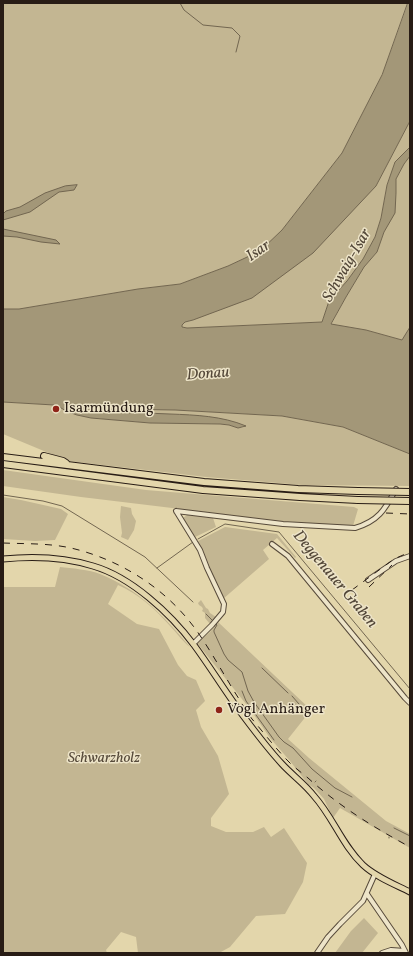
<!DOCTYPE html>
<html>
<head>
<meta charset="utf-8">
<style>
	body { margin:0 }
	#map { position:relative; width:413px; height:956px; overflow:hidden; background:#e3d6ab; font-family:Vollkorn,serif }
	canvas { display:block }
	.frame { position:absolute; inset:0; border:4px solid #281c15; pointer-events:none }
</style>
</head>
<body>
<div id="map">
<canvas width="413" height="956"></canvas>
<div class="frame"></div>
</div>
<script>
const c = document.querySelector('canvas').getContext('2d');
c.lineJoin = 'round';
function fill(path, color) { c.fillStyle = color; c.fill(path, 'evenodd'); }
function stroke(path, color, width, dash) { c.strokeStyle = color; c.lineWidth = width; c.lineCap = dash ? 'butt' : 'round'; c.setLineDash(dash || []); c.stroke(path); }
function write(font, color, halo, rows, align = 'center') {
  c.font = font + ' Vollkorn,serif'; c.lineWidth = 3; c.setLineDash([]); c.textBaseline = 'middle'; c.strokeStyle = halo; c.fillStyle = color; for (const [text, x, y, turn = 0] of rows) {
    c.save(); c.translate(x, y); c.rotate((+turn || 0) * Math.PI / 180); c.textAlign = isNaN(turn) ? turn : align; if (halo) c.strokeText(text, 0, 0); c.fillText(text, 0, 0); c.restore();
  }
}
const green = new Path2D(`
	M3,3H408L382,75L342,153L282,230L260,251L228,266L180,284L138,289L19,309H3Z
	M410,121V147L395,162L387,185L381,218L375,237L363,259L347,281L329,301L322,322L187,328L182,327V325L185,322L193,320L376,186Z
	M410,156V327L402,340L366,330L331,325L346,297L364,267L377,252L384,232L396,193V179L404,164Z
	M3,402L54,405L58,406L66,411L77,415L91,418L150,423L220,424L229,425L238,428L245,427L183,415L111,412L110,410L113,409L175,410L282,416L343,427L410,454V486L302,485L206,477L68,461L3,434Z
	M3,470L146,490L354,507L358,509L353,526L280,521L81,497L3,486Z
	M3,497L21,500L61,509L68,514L55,540L35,541L3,539Z
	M121,506L131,508L132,514L136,521L134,530L128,540L121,537L122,533L120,517Z
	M187,515L213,518L216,527L195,537L189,529L183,518Z
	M225,527L277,534L296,557L295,558L277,538L263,550L269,559L223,599L215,585L199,546L198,541Z
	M60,567C71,568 90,570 100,574C138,589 164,616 190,647C183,642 177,633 171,627C156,610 139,594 118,585L108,604L137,624L159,629L178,665L187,676L196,680L205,701L196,710L201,727L218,756L229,794L211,818V826L226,832H253L264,827L271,837L284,828L307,863L303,882L285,914L256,916L230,947L219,953H138L136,937L121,932L106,950L107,953H3V587H55Z
	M201,600L206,608L208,609L210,613L216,617V619L210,623V624L205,618V613L202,611L203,609L202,607L199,605L198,603Z
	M218,622L311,710L288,739L309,758L386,821L410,834V848L340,808L333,818L324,799L314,788L308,784L290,761L270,738L250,709L197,643L210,632Z
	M364,918L378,933L362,953H335L351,931Z`);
const water = new Path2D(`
	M408,3H410V121L376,186L313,253L252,298L193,320L185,322L182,325V327L187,328L322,322L329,301L347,281L363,259L375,237L381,218L387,185L395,162L410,147V156L404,164L396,179V193L395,213L384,232L377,252L364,267L346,297L331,324L366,330L402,340L410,327V454L343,427L282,416L175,410L113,409L111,410V412C131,413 151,413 170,414C196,415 222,416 246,426L238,428L229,425L220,424L150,423L91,418L77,415L66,411L58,406L54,405L3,402V309H19L138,289L180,284L228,266L260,251L282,230L342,153L382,75Z
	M77,185L74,190L59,192L30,212L3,220V214L6,211L20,207L45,193L65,186Z
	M3,229L56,240L60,244L41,242L17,237L3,236Z`);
const stream = new Path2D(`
	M180,3L184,10L203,25L232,28L240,36L236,52
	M3,495L43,501L62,506L145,557L193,602
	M198,539L225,524L279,532L410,689
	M157,568L193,542
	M206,614L213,621
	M215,623L217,625L214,630V632L224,654L228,660L242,672L248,691L254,702L279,737L284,742L293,748L312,769L335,788L352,797
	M262,668L288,693
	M242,691L246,701L274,740
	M292,696L299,704
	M303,707L309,713
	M315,782L316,781
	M394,828L410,836
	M389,838V837`);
const minor = new Path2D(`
	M176,511L283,524L355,528C379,521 385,509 396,489
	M176,511L200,550L207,568L224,604L223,612L212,625L193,644
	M272,544L288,556L405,698L410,703
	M368,580L396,561L410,556
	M367,894L402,945L406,953
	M317,953L328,937L340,924L363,901L375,874
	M382,953L391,950L405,951`);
const major = new Path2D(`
	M3,559C33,556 64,557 93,566C131,577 170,613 194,645C211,668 226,693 244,717C256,733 268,749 282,764C292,775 305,784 314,796C333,817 342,845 363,865C376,877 394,884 410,892`);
const highway = new Path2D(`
	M44,456L63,461L66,463
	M3,457L204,482L298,489L358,491
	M3,464L203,490L300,497L358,500`);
const rail = new Path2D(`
	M386,513L410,514
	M3,543C27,544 52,543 75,549C126,562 172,593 201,637C213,655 223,673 234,691C240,700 245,710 252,719C264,733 276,749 289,762C295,768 302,773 308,778C339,806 373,827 410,847
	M369,587L392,565
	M352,590L394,559L410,552`);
const highwayBridge = new Path2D(`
	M358,491L410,492
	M358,500L410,501`);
const markers = [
	[56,409,4,"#8f2418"],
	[219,710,4,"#8f2418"]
];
const poiNames = [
	["Isarmündung",64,409],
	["Vogl Anhänger",227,710]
];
const parkNames = [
	["Schwarzholz",104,759]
];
const waterNames = [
	["Isar",259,252,-35],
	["Schwaig-Isar",348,266,-60],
	["Donau",208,375,-4],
	["Deggenauer Graben",334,580,50]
];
fill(green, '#c3b692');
fill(water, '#a39778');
stroke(water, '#726650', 1);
stroke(stream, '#726650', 1);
stroke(minor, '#574a3a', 6);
stroke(major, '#281c15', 7);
stroke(highway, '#281c15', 8);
stroke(minor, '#ede4c8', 4);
stroke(major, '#e3d6ab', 5);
stroke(highway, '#e3d6ab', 6);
stroke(rail, '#281c15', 1, [7, 7]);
stroke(highwayBridge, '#281c15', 8, []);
stroke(highwayBridge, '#e3d6ab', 6);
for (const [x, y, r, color] of markers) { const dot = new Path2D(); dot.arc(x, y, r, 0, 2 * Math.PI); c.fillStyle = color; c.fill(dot); stroke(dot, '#ede4c8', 1.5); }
write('15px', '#281c15', '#ede4c8', poiNames, 'left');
write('italic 15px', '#564a3a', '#ede4c8', parkNames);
write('italic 16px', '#534738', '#ede4c8', waterNames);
</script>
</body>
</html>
